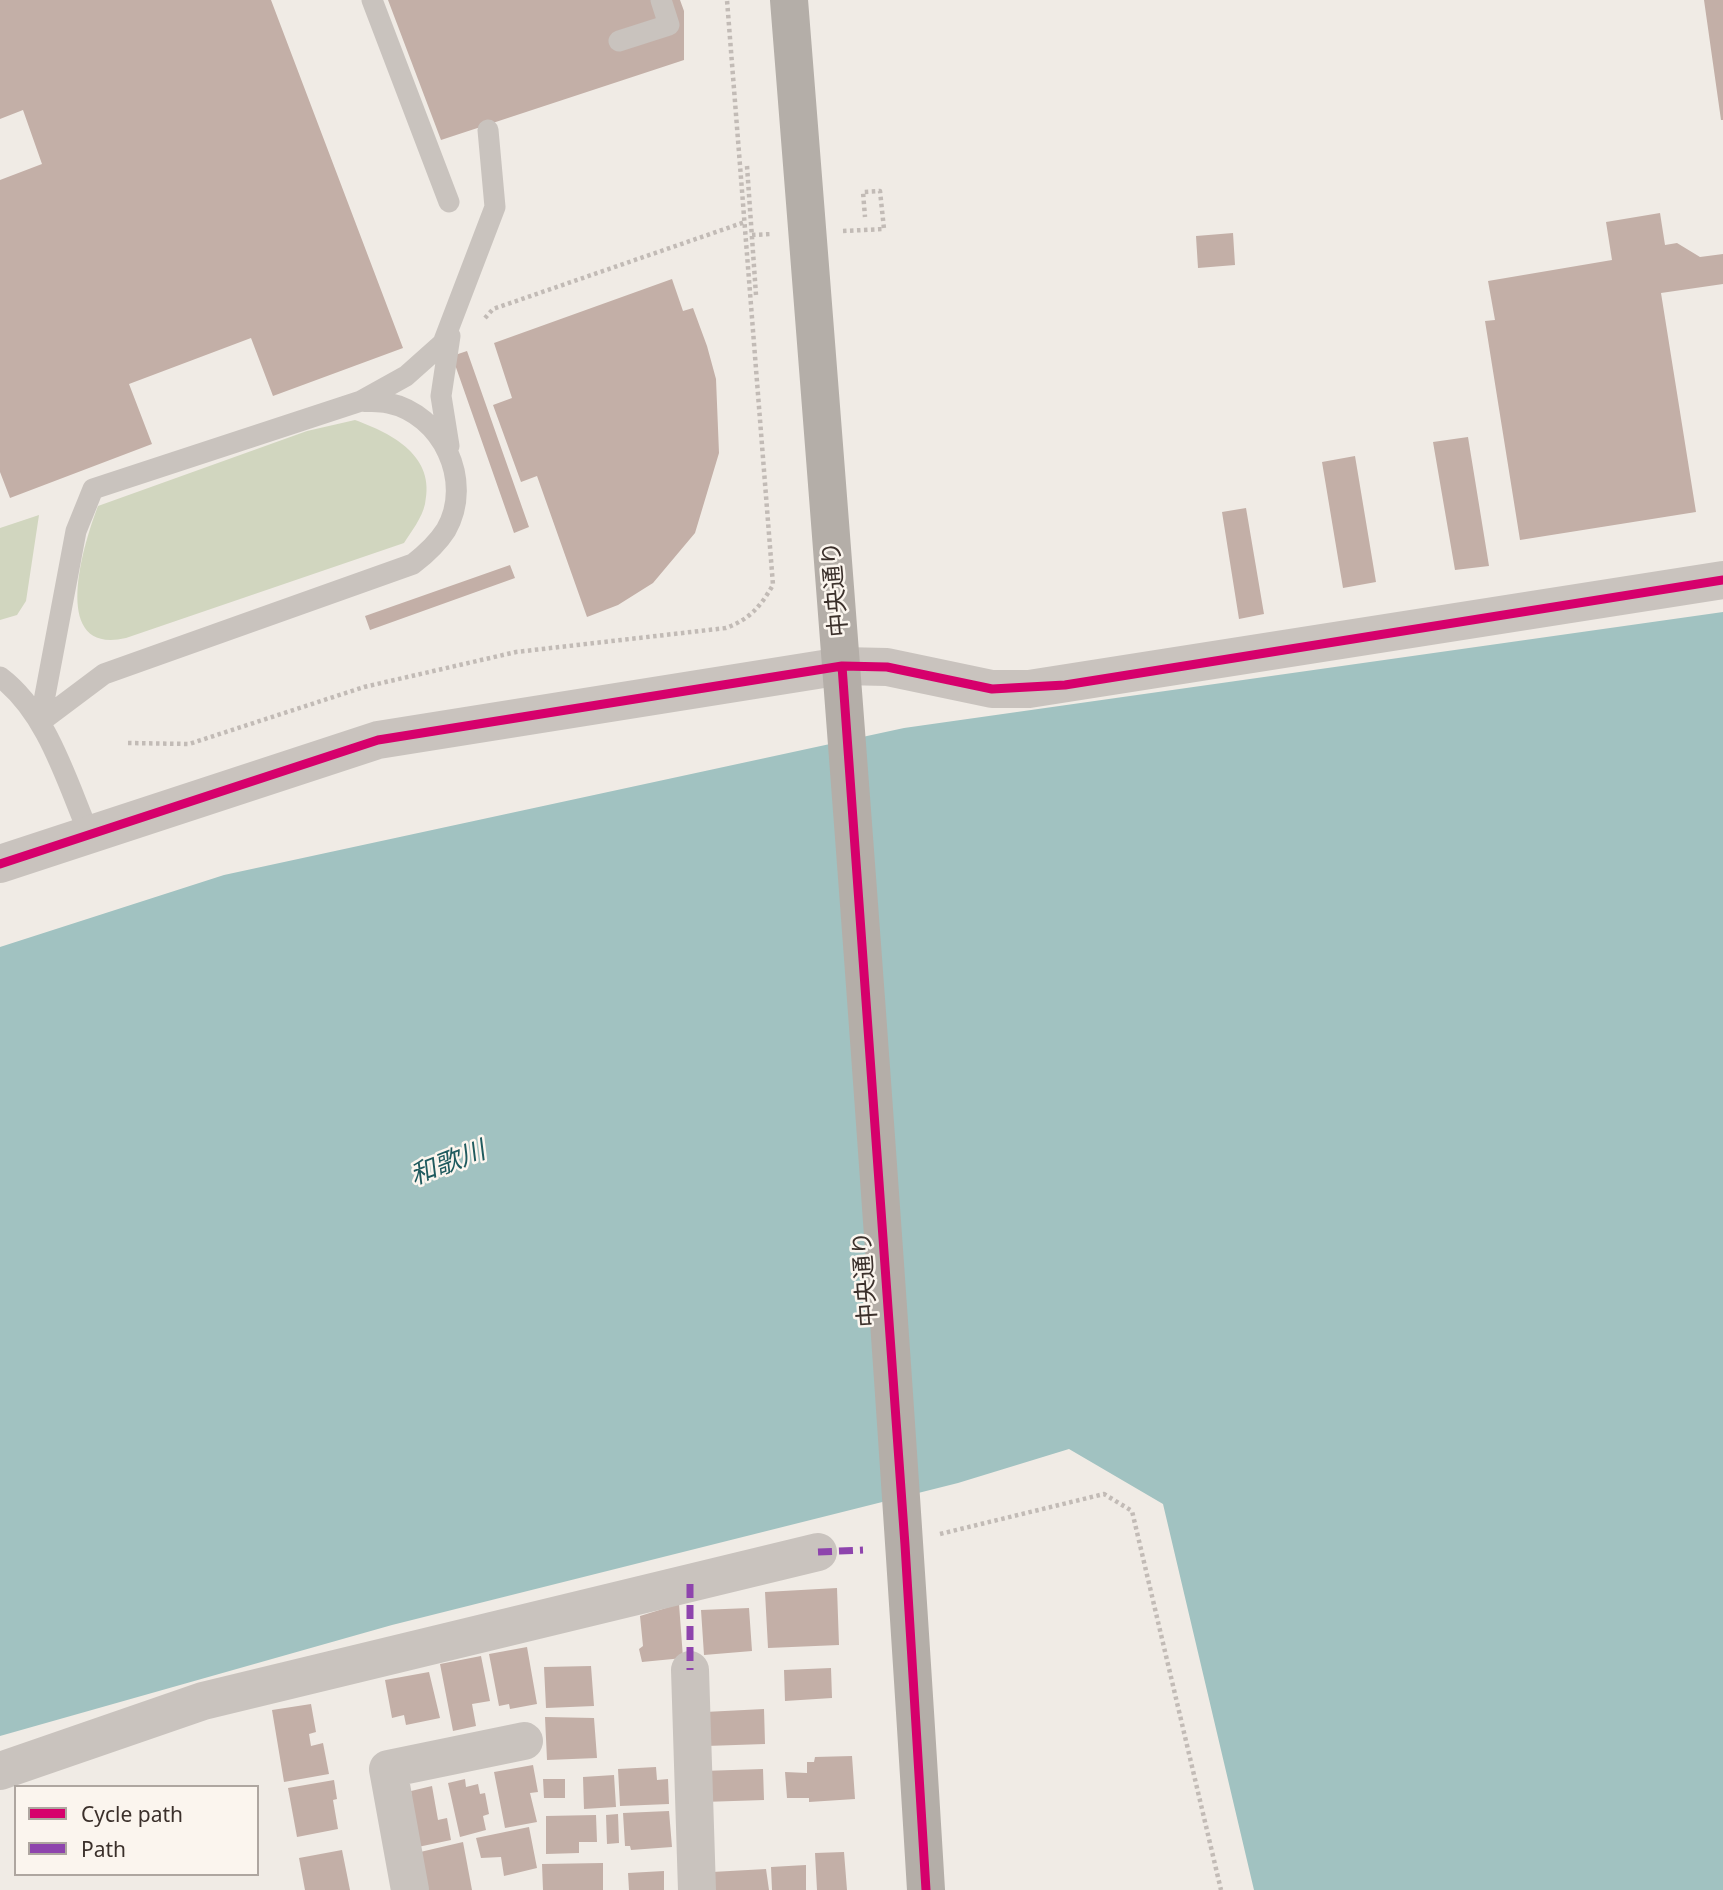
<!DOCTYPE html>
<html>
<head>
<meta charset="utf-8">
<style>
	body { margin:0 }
	#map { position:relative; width:1723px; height:1890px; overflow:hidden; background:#f0ebe5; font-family:"Noto Sans",sans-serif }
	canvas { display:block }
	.legend { position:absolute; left:14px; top:1785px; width:245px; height:91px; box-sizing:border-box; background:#fbf5ee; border:2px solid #aea6a0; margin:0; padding:9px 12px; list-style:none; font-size:21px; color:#3b302b }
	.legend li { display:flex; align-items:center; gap:14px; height:35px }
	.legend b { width:35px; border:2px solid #aea6a0 }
</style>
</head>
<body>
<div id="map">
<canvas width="1723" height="1890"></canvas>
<ul class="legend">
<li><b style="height:9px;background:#d6006c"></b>Cycle path</li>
<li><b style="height:9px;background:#8e44ad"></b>Path</li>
</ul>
</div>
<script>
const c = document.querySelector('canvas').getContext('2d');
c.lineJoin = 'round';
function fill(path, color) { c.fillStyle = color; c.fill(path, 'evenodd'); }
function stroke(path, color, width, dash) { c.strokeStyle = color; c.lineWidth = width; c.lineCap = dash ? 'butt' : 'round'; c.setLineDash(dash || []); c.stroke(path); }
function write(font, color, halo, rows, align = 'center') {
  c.font = font + ' "Noto Sans","Noto Sans JP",sans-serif'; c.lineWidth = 5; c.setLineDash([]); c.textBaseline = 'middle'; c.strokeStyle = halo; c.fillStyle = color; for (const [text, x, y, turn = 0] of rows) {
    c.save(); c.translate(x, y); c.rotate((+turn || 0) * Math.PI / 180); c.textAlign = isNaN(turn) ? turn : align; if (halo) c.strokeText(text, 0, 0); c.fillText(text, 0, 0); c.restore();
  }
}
const green = new Path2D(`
	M355,420C393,434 436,456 425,504C422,518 411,532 404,543L126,638C49,656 83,545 98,506L307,431Z
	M39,515L26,601L17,615L0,620V528Z`);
const water = new Path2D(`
	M1723,612V1890H1254L1163,1504L1069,1449L958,1483L392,1625L0,1736V947L224,875L904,728Z`);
const building = new Path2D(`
	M0,0H271L403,348L273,396L251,338L129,384L152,444L10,498L0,472V180L42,164L23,110L0,119Z
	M388,0H680L684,11V60L441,140Z
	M1704,0H1723V120H1721Z
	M1660,213L1665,245L1677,243L1700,257L1723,254V284L1661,293L1696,512L1520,540L1485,321L1495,320L1488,281L1612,260L1606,222Z
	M1233,233L1235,265L1198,268L1196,236Z
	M672,279L683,311L693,308L707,346L716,379L719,453L695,533L653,583L618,605L587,617L537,476L521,482L493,405L512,398L494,343Z
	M467,351L529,527L514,533L452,356Z
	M1468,437L1489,566L1455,570L1433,442Z
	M1355,456L1376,582L1343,588L1322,462Z
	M1246,508L1264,614L1239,619L1222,512Z
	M510,565L515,578L370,630L365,616Z
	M837,1588L839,1645L768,1648L765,1592Z
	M679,1604L683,1658L642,1662L639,1649L643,1646L640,1616Z
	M749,1608L752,1651L704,1655L701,1610Z
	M527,1647L537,1704L510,1709L509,1704L499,1706L489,1654Z
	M481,1656L490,1701L472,1704L476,1726L453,1731L440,1664Z
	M591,1666L594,1706L546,1708L544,1667Z
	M831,1668L832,1698L785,1701L784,1670Z
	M429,1672L440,1718L406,1725L404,1715L392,1718L385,1680Z
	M311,1704L316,1732L309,1734L311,1746L323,1743L329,1774L284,1782L272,1710Z
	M764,1709L765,1744L706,1746L705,1712Z
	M545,1717L594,1718L597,1758L547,1760Z
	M852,1756L855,1799L809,1802V1798H787L785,1772L807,1773V1762H814L815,1757Z
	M533,1765L538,1792L530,1793L537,1822L505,1828L494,1772Z
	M656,1767L657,1780L668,1779L669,1804L620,1806L618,1769Z
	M763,1769L764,1800L703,1802L702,1771Z
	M614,1775L616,1807L584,1809L583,1777Z
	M465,1779L466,1787L478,1784L480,1794L485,1793L489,1814L483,1816L486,1830L460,1837L448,1783Z
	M543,1779H565V1798H544Z
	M334,1780L337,1799L333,1800L338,1829L297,1837L288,1788Z
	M432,1786L438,1820L447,1818L451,1840L418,1847L411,1791Z
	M669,1811L672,1847L631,1850L630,1846H625L623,1813Z
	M618,1814L619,1843L607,1844L606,1815Z
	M596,1815L597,1842H579V1853L546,1854V1816Z
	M529,1827L537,1868L504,1876L501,1857L481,1858L476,1838Z
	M463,1842L472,1890H424L416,1853Z
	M342,1850L350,1890H305L299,1858Z
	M844,1852L847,1890H817L815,1853Z
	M603,1863V1890H543L542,1864Z
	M806,1865V1890H772L771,1867Z
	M766,1869L769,1890H713L712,1872Z
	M664,1871V1890H629L628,1873Z`);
const path = new Path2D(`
	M747,166L756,295
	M843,231L884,229L880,191L863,192L865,217
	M752,235L772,234
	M485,318L493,309L745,222
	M128,743L189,744L364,687L516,652L726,628C750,619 760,607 773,585L727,0
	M940,1534L1104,1494L1132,1511L1221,1890`);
const service = new Path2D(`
	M372,0L449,202
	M619,41L669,25L661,0
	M361,401C370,402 380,401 388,403C442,414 474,481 446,530C437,544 426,554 413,564L104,674L40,722L76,531L93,489L361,401L406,376L443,343L495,207L488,130
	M449,446L441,396L450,336
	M0,677C48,713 67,783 90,836`);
const minor = new Path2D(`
	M0,864L378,740L842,666
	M690,1670L697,1890
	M0,1771L203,1701L818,1552
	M410,1890L388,1769L524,1741`);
const tertiary = new Path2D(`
	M842,666L887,667L992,689H1029L1723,580`);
const trunk = new Path2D(`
	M789,0C839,630 888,1259 926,1890`);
const quiet = new Path2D(`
	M818,1552L863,1550
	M690,1584V1670`);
const cycleway = new Path2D(`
	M842,666L905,1545L926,1890
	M0,864L378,740L842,666L887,667L992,689L1065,685L1723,580`);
const streetNames = [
	["中央通り",836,589,-95],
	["中央通り",866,1279,-94]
];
const waterNames = [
	["和歌川",448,1164,-21]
];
fill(green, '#d1d6bf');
fill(water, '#a1c2c1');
fill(building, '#c3afa7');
stroke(path, '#c2bbb6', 4.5, [3.5, 3.5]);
stroke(service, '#c9c3be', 21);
stroke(minor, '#c9c3be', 38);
stroke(tertiary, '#c9c3be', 38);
stroke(trunk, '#b4aea8', 38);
stroke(quiet, '#8e44ad', 7, [14, 7]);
stroke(cycleway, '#d6006c', 9);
write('24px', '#3b302b', '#fbf5ee', streetNames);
write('italic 26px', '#1f5a5e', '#fbf5ee', waterNames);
</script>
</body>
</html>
